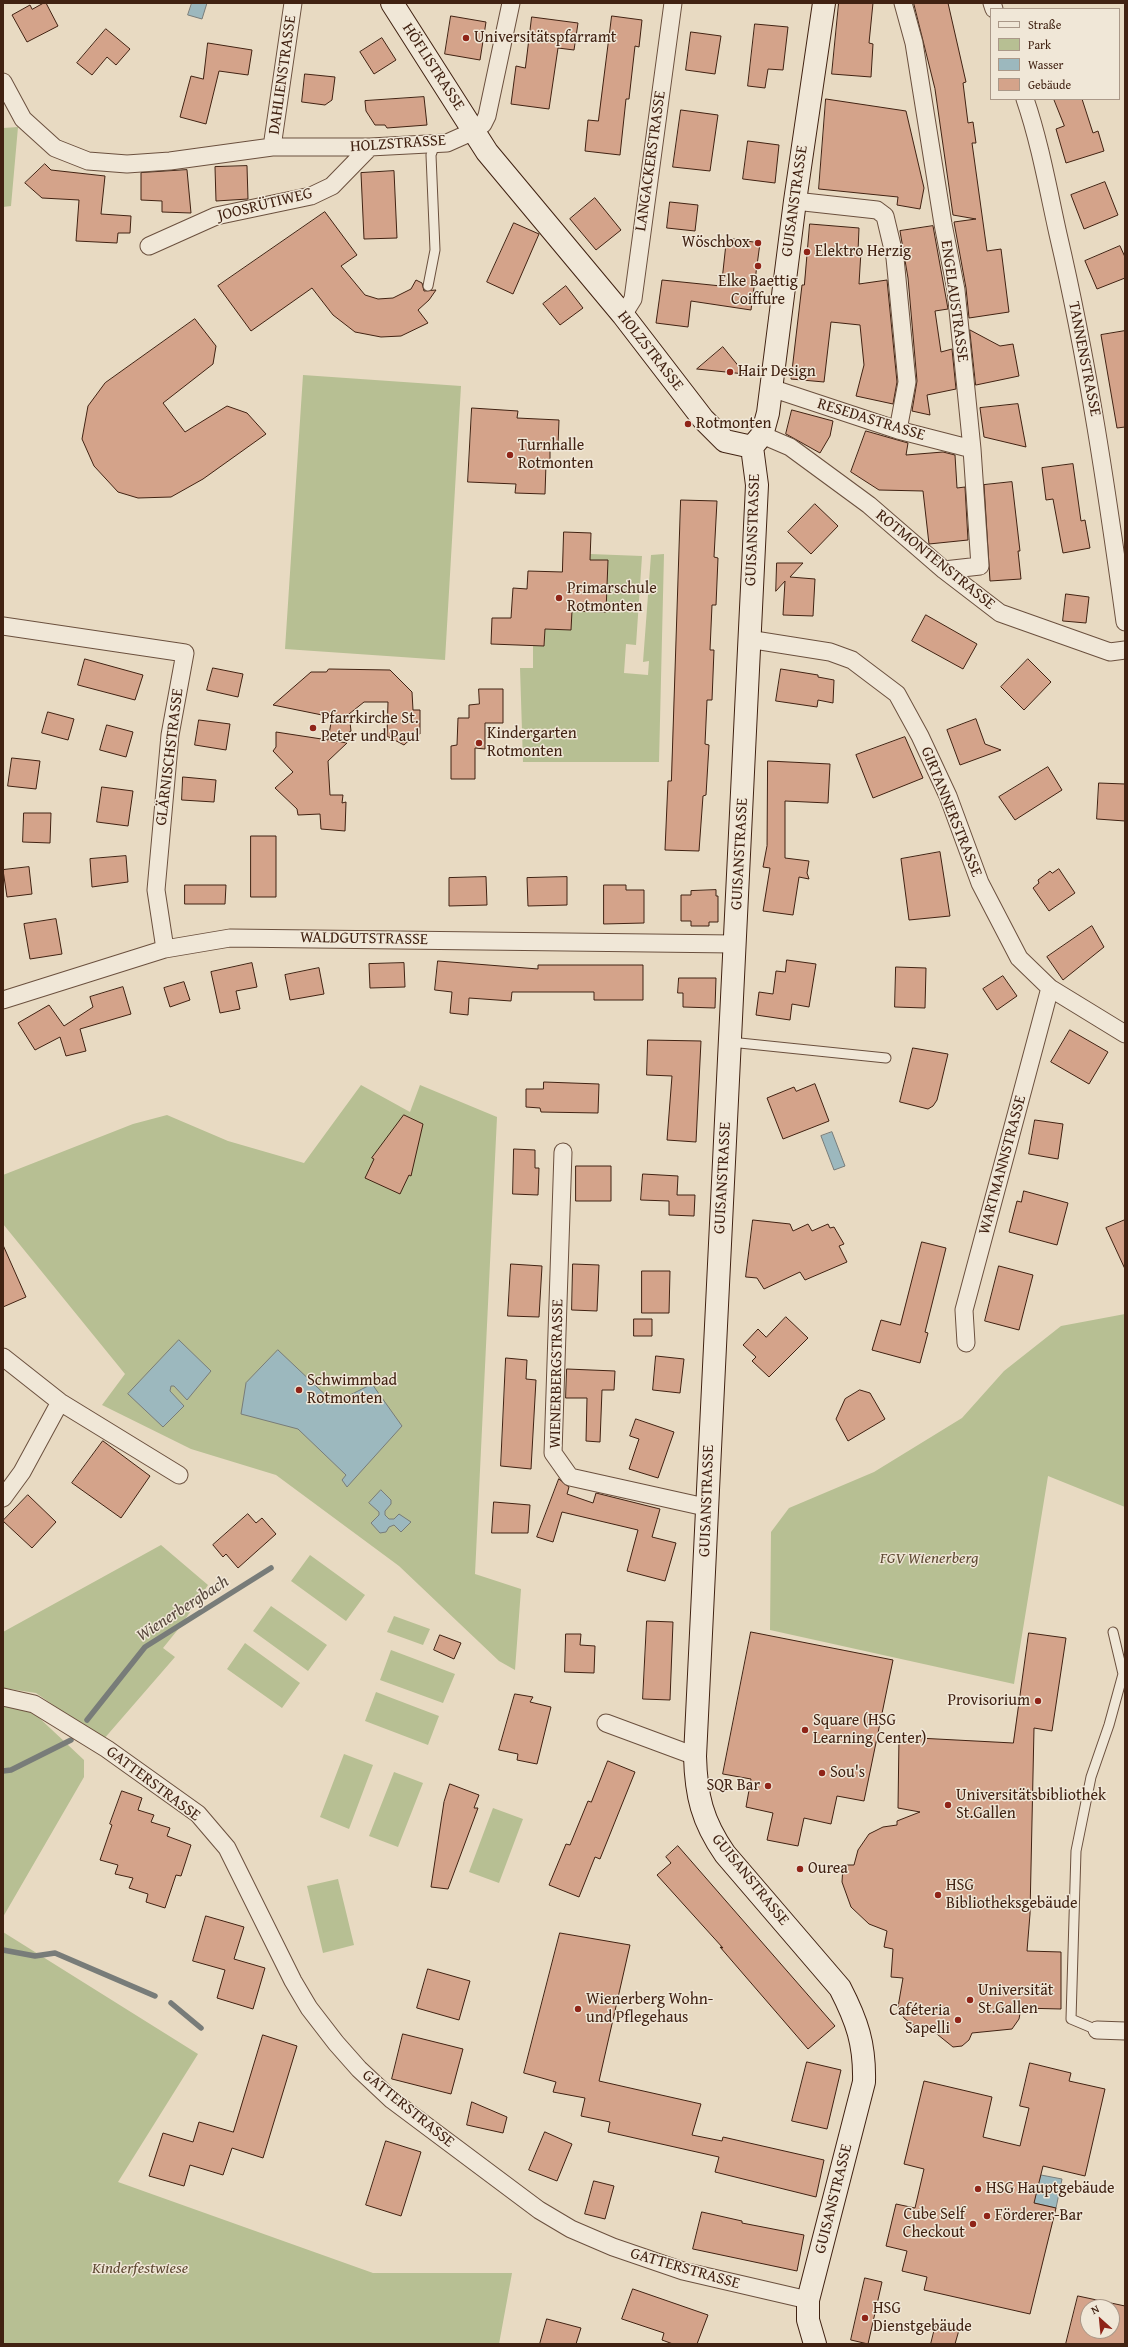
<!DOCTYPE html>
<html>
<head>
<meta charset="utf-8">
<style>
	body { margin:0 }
	#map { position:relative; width:1128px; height:2347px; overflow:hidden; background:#e8dac2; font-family:"Gentium Book Plus",serif }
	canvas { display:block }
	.frame { position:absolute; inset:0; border:4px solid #412212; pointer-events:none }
	.legend { position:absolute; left:990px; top:8px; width:130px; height:92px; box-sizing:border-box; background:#f0e7d7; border:1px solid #aa9888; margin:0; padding:5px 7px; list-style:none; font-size:12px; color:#412212 }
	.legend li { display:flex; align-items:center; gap:8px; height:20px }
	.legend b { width:20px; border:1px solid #aa9888 }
	.north { position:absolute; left:1080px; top:2299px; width:40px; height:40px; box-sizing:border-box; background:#f0e7d7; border:1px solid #aa9888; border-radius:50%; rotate:333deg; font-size:11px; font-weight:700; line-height:16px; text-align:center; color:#412212 }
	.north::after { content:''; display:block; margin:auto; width:14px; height:18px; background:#8f2418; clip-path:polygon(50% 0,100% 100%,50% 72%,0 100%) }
</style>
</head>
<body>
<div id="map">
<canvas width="1128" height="2347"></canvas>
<div class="frame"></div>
<ul class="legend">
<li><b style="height:5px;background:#f0e7d7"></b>Straße</li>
<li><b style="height:11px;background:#b7bf93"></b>Park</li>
<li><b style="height:11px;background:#9cb8be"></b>Wasser</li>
<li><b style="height:11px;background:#d4a38a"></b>Gebäude</li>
</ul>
<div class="north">N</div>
</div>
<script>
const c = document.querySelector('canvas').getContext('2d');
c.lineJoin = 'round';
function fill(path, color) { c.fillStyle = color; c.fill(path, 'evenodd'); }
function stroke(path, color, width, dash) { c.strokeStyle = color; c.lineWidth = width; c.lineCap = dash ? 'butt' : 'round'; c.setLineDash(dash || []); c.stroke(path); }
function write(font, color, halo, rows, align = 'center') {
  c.font = font + ' "Gentium Book Plus",serif'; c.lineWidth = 3; c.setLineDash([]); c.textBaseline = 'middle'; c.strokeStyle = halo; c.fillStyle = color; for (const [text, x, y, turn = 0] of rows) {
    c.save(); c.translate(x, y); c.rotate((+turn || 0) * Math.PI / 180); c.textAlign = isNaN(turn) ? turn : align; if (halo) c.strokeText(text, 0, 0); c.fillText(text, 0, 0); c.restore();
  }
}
const green = new Path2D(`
	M18,127L11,206L3,207V128Z
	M303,375L461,386L445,660L285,649Z
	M590,554L642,556L636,645L626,644L624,673L648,675L649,661L643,662L651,555L664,554L659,762H523L520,668H533V646H544L545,629L571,630L572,607L578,611L606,612L608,560H590Z
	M361,1085L410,1112L420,1085L497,1117L475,1574L521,1589L515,1670L499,1661L399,1566L276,1475L191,1449L102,1405L125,1374L3,1224V1175L133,1124L167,1115L228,1141L304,1163Z
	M1125,1314V1507L1048,1476L1014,1684L770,1630L771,1532L789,1508L874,1472L962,1418L1004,1371L1061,1326Z
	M161,1545L208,1585L180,1627L163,1648L175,1657L103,1740L36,1693L3,1688V1632Z
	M310,1555L365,1595L346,1621L291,1581Z
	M271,1606L327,1645L308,1671L253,1631Z
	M394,1616L430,1629L423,1645L387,1632Z
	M245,1643L300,1683L282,1708L227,1669Z
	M391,1650L455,1674L443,1703L380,1680Z
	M376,1692L439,1716L428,1745L365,1721Z
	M3,1706L34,1713L84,1760V1777L3,1917Z
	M344,1754L373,1765L349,1829L320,1817Z
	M394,1772L423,1783L398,1847L369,1836Z
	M493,1808L523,1819L499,1883L469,1872Z
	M338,1879L354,1945L323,1953L307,1886Z
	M3,1932L198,2054L118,2182L373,2273H512L499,2344H3Z`);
const water = new Path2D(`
	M192,3H207L202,19L188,15Z
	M832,1132L845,1166L834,1170L821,1136Z
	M179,1340L211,1371L187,1400L174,1386H171L170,1391L184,1406L163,1427L128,1394Z
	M278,1350L334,1403L372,1384L402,1426L347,1487L342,1480L346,1475L298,1429L241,1414L246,1383Z
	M381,1490L391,1500V1504L385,1511V1515L389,1519H394L399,1514L411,1522L401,1532L394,1525L389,1527L386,1532L380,1533L371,1523L379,1515V1512L369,1503Z
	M1041,2175L1062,2179L1056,2208L1034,2203Z`);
const stream = new Path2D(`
	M87,1720L145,1647L271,1568
	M3,1771L11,1770L71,1740
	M3,1950L35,1956L55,1953L155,1996
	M171,2003L201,2028`);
const building = new Path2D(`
	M44,3H46L58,26L27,42L12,15L30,5L32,9Z
	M839,3H873L869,43L873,44L871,77L832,74Z
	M914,3H948L966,82L963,83L968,123L973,122L976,143H972L987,251L1001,249L1009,312L969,318L966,288L954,222L976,219L953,215L935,89Z
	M451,16L486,22L480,60L445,54Z
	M612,16L642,20L639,47L635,46L629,99H626L620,155L585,151L588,120L598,121Z
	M532,17L578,23L574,50L558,48L549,109L511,104L516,66L525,68Z
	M755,24L788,27L783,70L768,69L765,88L748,86Z
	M106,29L130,49L116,65L107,57L92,75L77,63Z
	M691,32L721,36L715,74L686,70Z
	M382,38L396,60L374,74L360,52Z
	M208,43L252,50L248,75L219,71L206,124L180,117L191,76L203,79Z
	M305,74L335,77L332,100L325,105L302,102Z
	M424,97L427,125L387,128L385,125H375L366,111L365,101Z
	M826,99L906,111L924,188L920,209L897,205L898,197L819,189Z
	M1054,99H1082L1093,133L1098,131L1104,151L1066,163L1056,129L1064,126Z
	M681,110L718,115L710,171L673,167Z
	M748,141L779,145L775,183L743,179Z
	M45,164L51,170L105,176L101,214L131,216L130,233H118L117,243L76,241L79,200L42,198L25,183Z
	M247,166L248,199L216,201L215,167Z
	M187,170L191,213L162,212V201L141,200V173Z
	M394,171L397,238L364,239L361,173Z
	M1105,182L1118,215L1084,229L1071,195Z
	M595,198L621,230L596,250L570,219Z
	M670,202L698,205L695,231L667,228Z
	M325,212L357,255L341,266L365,295L378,299L393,298L411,289L416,280L422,283L424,291L436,290L429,300L418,310L428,323L401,336L381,337L355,332L333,315L312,288L251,331L218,286Z
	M514,223L539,234L513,294L487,282Z
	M810,224L859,228L858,251H861L859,284L887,280L897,382L893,404L856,396L864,365L860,325L831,322L824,382L791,379L802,285H804Z
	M933,226L948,309L935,311L941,352L952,349L956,389L927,395L930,415L912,411L917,381L908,278L900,231Z
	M727,238L760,243L751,310L691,301L688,327L656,323L662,280L721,286Z
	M1120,246L1125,257V278L1097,289L1085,261Z
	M566,286L583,308L560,325L543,304Z
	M195,319L216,346L213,364L163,403L185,432L227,406L247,413L266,434L203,479L171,497L138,498L118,492L94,466L82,439L88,406L105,383Z
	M970,330L1000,346L1013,344L1019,376L976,385Z
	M1125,331V427L1117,428L1101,335Z
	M723,347L745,374L697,369Z
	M1018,404L1026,447L984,437L980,408Z
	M472,408L518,411L517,418L559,420L558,446H550V464H546L545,494L515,493L516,484L468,482Z
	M792,410L833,421L830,436L820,453L786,434Z
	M866,431L908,443L906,455L943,452L955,455L957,488L965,487L968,540L929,544L923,491L879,490L851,472Z
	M1073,464L1081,521L1085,520L1090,548L1063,553L1053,499L1046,500L1042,468Z
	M1012,482L1020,551H1018L1021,579L990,581L984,485Z
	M681,500L717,501L714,557L718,558L716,605H712L710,650H714L712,700H707L705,744L709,745L706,795L703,796L699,851L665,850L668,781H671Z
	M815,504L838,526L811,554L788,532Z
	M564,532L591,533L590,560H608L606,612L572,611L571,630L545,629L544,646L491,644L492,618H511L513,588L527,589L528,571L562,572Z
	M777,563H803L790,577L815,579L813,616L783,615L785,581L776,591Z
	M1066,594L1089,597L1086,623L1063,621Z
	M926,615L977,644L963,669L912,641Z
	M85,659L143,675L135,700L78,685Z
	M1028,659L1051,682L1024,710L1001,687Z
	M213,668L243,674L238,697L207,690Z
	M329,669L390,670L412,692L413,710H420V734H416L404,745L387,736L388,702H364L349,714L351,731L336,741L347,743L328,761L330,795H343L342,803L346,802L345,831L321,829L320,814L298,815L297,809L275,788L293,772L273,751L276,747V732L328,740L332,717L273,705L311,672H326Z
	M781,669L818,675V677L834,680L833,703L818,700L817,707L776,701Z
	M479,689H503V723H485V749L475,748V779H451V746L457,745L458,718H469V705L479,704Z
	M48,712L74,719L68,740L42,733Z
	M976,719L985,744L1001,750L960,765L947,730Z
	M199,720L230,724L226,750L195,745Z
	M107,725L133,732L126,757L100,750Z
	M905,737L923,778L873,798L856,755Z
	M12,758L40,761L36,789L8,786Z
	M768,761L830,764L828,803L785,801V858L809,861L807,873L809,879L799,877L793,915L763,911L770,868L763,867L767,846Z
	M1048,767L1062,790L1015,820L999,797Z
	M183,777L216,780L214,802L182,800Z
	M1099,783L1125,784V821L1097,819Z
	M102,787L133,791L128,826L97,822Z
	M24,813H51L50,843L23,842Z
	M251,836H276V897H251Z
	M940,852L950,916L909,920L901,859Z
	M126,856L128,882L92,887L90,859Z
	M29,867L32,894L7,897L3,870Z
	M1059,869L1075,893L1049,911L1033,888L1039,883L1038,880L1050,871L1052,873Z
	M486,877L487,905L449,906V878Z
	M567,877V905L528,906L527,878Z
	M185,885H226L225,904H185Z
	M604,885H626V890H644V923L604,924Z
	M716,890V896H718V922H709V926H691V921H681V895H691V891Z
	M56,919L62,954L30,959L24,924Z
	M1092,926L1104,947L1063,980L1047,957Z
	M787,960L816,964L809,1007L792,1004L790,1020L756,1015L759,992L773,994L776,971L785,972Z
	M438,961L538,969V965H643V1000H594V992H512L511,1001L469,998L468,1015L450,1013L452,992L435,990Z
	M252,963L257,987L236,991L240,1009L220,1013L211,972Z
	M404,963L405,987L370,988L369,964Z
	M896,967L926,968L925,1008L895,1007Z
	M319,968L324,994L290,1000L285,975Z
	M1003,976L1017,996L997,1010L983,989Z
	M679,978H716L715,1008L683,1007V993H678Z
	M184,982L190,1000L170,1007L164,988Z
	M123,987L131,1014L80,1029L86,1051L66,1056L60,1037L35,1050L18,1023L49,1005L64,1026L93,1007L90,997Z
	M1070,1030L1108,1052L1089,1084L1051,1062Z
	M648,1040L701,1041L696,1142L667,1140L672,1076L647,1075Z
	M913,1048L948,1054L937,1100L933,1106L928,1109L900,1102Z
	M544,1082L599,1084L598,1113L541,1112L540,1108L526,1107V1089H543Z
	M815,1084L829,1121L783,1139L767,1098L794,1087L796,1091Z
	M404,1115L423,1124L411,1176L409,1175L400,1194L365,1178L374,1159L372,1158Z
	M1035,1120L1063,1124L1058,1159L1029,1154Z
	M514,1149L535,1150V1168H539L538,1195L513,1194Z
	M576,1166H611V1201H576Z
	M643,1174L678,1176L677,1195H695L694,1216L669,1215V1201L641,1200Z
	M1024,1191L1068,1203L1057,1245L1009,1232L1017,1201L1021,1202Z
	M753,1220L790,1224L793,1231L808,1224L812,1231L828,1224L830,1228L834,1227L844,1244L839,1246L847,1262L805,1280L800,1272L764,1289L757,1278L746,1277Z
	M1125,1220V1269L1106,1228Z
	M922,1242L946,1248L925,1332L928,1333L920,1363L872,1350L881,1320L900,1325Z
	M3,1245L26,1297L3,1307Z
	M511,1264L542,1266L539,1317L508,1316Z
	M573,1264L599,1265L597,1311L572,1310Z
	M999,1266L1033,1275L1019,1330L985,1321Z
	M642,1271H670L669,1313H642Z
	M786,1317L808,1338L769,1377L752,1361L756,1357L743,1345L758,1329L766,1337Z
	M634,1319H652V1336H634Z
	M656,1356L684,1359L680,1393L653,1390Z
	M506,1358L527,1360L526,1379L536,1380L531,1469L501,1466Z
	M567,1369L615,1371L614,1390H602L600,1442L586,1441L587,1398H566Z
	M860,1390L870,1393L885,1419L848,1441L836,1419L845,1399Z
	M636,1419L674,1432L658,1478L629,1469L639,1439L630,1436Z
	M103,1441L150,1476L121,1518L72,1483Z
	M559,1479L569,1487L567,1494L593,1503L596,1493L660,1509L652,1537L676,1543L665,1581L627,1571L638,1530L562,1512L553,1542L537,1537Z
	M28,1495L56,1522L32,1548L3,1521Z
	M494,1502L530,1505L528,1533H492Z
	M248,1514L256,1523L262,1518L276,1534L238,1568L226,1554L223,1557L213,1545Z
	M647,1621L673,1622L670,1700L643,1699Z
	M751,1632L893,1660L864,1801L837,1796L831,1824L804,1818L798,1846L767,1840L773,1813L746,1807L751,1779L723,1774Z
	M1029,1633L1066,1638L1052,1731L1034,1728L1030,1914L1027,1951L1061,1952V2009L1021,2008L1019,2019L1012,2029L972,2033L969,2040L962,2046L953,2047L927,2026L913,2025L904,2018L898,2007L903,1978L891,1977L893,1949L884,1947L887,1931L869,1924L851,1907L842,1882L843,1865H854L858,1850L869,1834L883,1827L897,1825V1821L920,1812L898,1808L899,1737L1013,1743Z
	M566,1634H581L580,1645L595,1646L594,1673L565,1672Z
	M440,1635L461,1643L454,1659L434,1650Z
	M515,1694L533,1697L530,1702L551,1707L537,1764L517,1760L518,1754L499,1750Z
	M608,1761L635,1772L600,1859L595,1857L579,1897L549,1885L566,1844L570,1845L588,1801L591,1802Z
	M450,1784L479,1795L474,1808H478L448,1889L431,1887L444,1802Z
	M122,1791L142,1798L138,1810L154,1815L151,1822L170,1828L167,1836L191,1845L181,1876L176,1875L165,1908L146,1902L148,1894L129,1888L133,1878L115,1874L118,1865L100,1860L112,1825L110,1824Z
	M678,1846L835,2026L808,2049L720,1947L723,1948L657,1875L671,1863L666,1857Z
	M206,1916L244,1927L234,1959L265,1968L253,2009L217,1998L225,1970L193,1961Z
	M560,1933L630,1945L599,2081L701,2104L692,2135L722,2141L723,2137L824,2160L816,2197L715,2172L719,2157L608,2132L610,2122L581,2116L585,2098L553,2092L556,2082L524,2073Z
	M428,1969L470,1981L459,2020L417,2008Z
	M403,2034L463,2049L451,2094L392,2079Z
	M263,2035L297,2046L263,2158L232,2148L223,2175L190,2165L184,2186L149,2176L163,2133L193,2142L199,2122L233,2132Z
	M807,2062L841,2070L827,2129L792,2121Z
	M1030,2063L1071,2073L1069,2081L1105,2089L1085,2176L1043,2166L1034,2203L1056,2208L1030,2314L924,2290L927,2277L902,2271L907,2251L886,2246L896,2204L915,2208L924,2169L904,2164L924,2081L992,2097L983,2137L1020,2146L1029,2108L1020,2106Z
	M472,2102L507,2117L503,2133L467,2125Z
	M545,2132L572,2144L557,2181L529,2170Z
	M386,2141L421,2152L401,2216L366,2205Z
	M594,2181L614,2186L605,2219L585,2214Z
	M702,2212L742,2221V2223L804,2235L797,2271L693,2249Z
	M865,2278L882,2282L868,2344L851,2340Z
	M633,2289L708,2315L697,2344H673L662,2340L664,2333L622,2319Z
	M1078,2296L1125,2306V2344H1066ZM1088,2307H1112V2331H1088Z
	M547,2319L581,2328L576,2344H540Z
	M936,2324L959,2330L955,2344H931Z`);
const lane = new Path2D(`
	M428,286L435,250L431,155L435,144
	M730,1042L886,1058
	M1097,2030L1071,2019L1076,1851L1091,1777L1109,1725L1123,1674L1113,1632`);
const street = new Path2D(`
	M903,3L914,43L943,224L956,290L972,449L980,566L944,570
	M992,3L994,9
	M3,82L23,119L55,148L88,161L127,164L170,161L272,147H370L447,143L474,131L483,124L487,116L511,3
	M1025,99C1040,143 1048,189 1058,234C1088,362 1107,492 1125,622
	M272,147L293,3
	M795,201L877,210L885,216L895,258L907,382L898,430
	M149,246L216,216L311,196L332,186L370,147
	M623,315L633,299L673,3
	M771,388L898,430L972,449
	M762,435L790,447L869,505L944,570L1000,613L1110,652L1125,650
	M3,626L185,653L170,735L156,890L165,949
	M748,639L830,652L852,660L897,694L920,736L948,796L980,883L1019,958L1050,988L1125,1034
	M3,1000L165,949L230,938L734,944
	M563,1152L553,1453L570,1477L705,1507
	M966,1343L964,1310L1050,988
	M3,1357L60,1402L179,1475
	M3,1498L22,1472L60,1402
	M3,1697L34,1704L107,1749L198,1814L227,1848L293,1981L309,2008L336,2043L359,2069L392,2100L539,2210L571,2229L613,2247L683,2271L808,2300
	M606,1723L695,1756
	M1097,2030L1125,2031`);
const secondary = new Path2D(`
	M392,3L487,152L623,315L703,419L725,441L752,447
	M752,447L757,485L695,1756C696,1795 702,1821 725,1854L840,1988C857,2021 865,2044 864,2082L808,2300V2320L815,2344
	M752,447L762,435L768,413L795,201L824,3`);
const markers = [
	[466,38,4,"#8f2418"],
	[758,243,4,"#8f2418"],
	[807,252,4,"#8f2418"],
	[758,266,4,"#8f2418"],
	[730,372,4,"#8f2418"],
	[688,424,4,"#8f2418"],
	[510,455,4,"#8f2418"],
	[559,598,4,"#8f2418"],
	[313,728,4,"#8f2418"],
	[479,743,4,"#8f2418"],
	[299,1390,4,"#8f2418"],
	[1038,1701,4,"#8f2418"],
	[805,1730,4,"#8f2418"],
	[822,1773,4,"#8f2418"],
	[768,1786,4,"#8f2418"],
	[948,1805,4,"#8f2418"],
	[800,1869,4,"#8f2418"],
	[938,1895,4,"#8f2418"],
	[970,2000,4,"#8f2418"],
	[578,2009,4,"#8f2418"],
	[958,2020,4,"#8f2418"],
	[978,2189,4,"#8f2418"],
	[987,2216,4,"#8f2418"],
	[973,2224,4,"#8f2418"],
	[865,2318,4,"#8f2418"]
];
const poiNames = [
	["Universitätspfarramt",474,38],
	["Wöschbox",750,243,"right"],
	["Elektro Herzig",815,252],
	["Elke Baettig",758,282,"center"],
	["Coiffure",758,300,"center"],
	["Hair Design",738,372],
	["Rotmonten",696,424],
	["Turnhalle",518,446],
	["Rotmonten",518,464],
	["Primarschule",567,589],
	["Rotmonten",567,607],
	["Pfarrkirche St.",321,719],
	["Peter und Paul",321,737],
	["Kindergarten",487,734],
	["Rotmonten",487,752],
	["Schwimmbad",307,1381],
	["Rotmonten",307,1399],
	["Provisorium",1030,1701,"right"],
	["Square (HSG",813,1721],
	["Learning Center)",813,1739],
	["Sou's",830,1773],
	["SQR Bar",760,1786,"right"],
	["Universitätsbibliothek",956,1796],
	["St.Gallen",956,1814],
	["Ourea",808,1869],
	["HSG",946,1886],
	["Bibliotheksgebäude",946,1904],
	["Universität",978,1991],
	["St.Gallen",978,2009],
	["Wienerberg Wohn-",586,2000],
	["und Pflegehaus",586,2018],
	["Caféteria",950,2011,"right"],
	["Sapelli",950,2029,"right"],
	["HSG Hauptgebäude",986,2189],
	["Cube Self",965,2215,"right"],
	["Checkout",965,2233,"right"],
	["Förderer-Bar",995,2216],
	["HSG",873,2309],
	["Dienstgebäude",873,2327]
];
const streetNames = [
	["HÖFLISTRASSE",433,67,57],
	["DAHLIENSTRASSE",283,75,-82],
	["HOLZSTRASSE",398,144,-4],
	["LANGACKERSTRASSE",651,161,-82],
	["GUISANSTRASSE",795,201,-82],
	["JOOSRÜTIWEG",265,205,-14],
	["ENGELAUSTRASSE",954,301,82],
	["HOLZSTRASSE",650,351,52],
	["TANNENSTRASSE",1084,359,79],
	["RESEDASTRASSE",871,420,17],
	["GUISANSTRASSE",753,530,-88],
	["ROTMONTENSTRASSE",935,560,39],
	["GLÄRNISCHSTRASSE",170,757,-83],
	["GIRTANNERSTRASSE",951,812,68],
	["GUISANSTRASSE",740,854,-87],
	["WALDGUTSTRASSE",364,939,1],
	["WARTMANNSTRASSE",1003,1165,-75],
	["GUISANSTRASSE",723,1178,-87],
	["WIENERBERGSTRASSE",557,1374,-89],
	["GUISANSTRASSE",707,1501,-88],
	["GATTERSTRASSE",153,1784,37],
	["GUISANSTRASSE",750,1880,51],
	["GATTERSTRASSE",408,2109,39],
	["GUISANSTRASSE",834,2199,-76],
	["GATTERSTRASSE",685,2269,16]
];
const parkNames = [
	["FGV Wienerberg",929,1559],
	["Kinderfestwiese",140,2269]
];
const waterNames = [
	["Wienerbergbach",183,1609,-33]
];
fill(green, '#b7bf93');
fill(water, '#9cb8be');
stroke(water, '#787c79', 1);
stroke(stream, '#787c79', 5.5);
fill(building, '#d4a38a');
stroke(building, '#412212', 1);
stroke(lane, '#6b503e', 11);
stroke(street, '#6b503e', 19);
stroke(secondary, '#412212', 24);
stroke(lane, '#f0e7d7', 9);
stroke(street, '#f0e7d7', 17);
stroke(secondary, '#f0e7d7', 22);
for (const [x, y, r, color] of markers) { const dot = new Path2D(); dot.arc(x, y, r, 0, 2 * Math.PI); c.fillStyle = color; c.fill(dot); stroke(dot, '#f0e7d7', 1.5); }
write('16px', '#412212', '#f0e7d7', poiNames, 'left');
write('16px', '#412212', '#f0e7d7', streetNames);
write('italic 16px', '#5e4932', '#f0e7d7', parkNames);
write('italic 17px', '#58483d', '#f0e7d7', waterNames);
</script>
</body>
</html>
